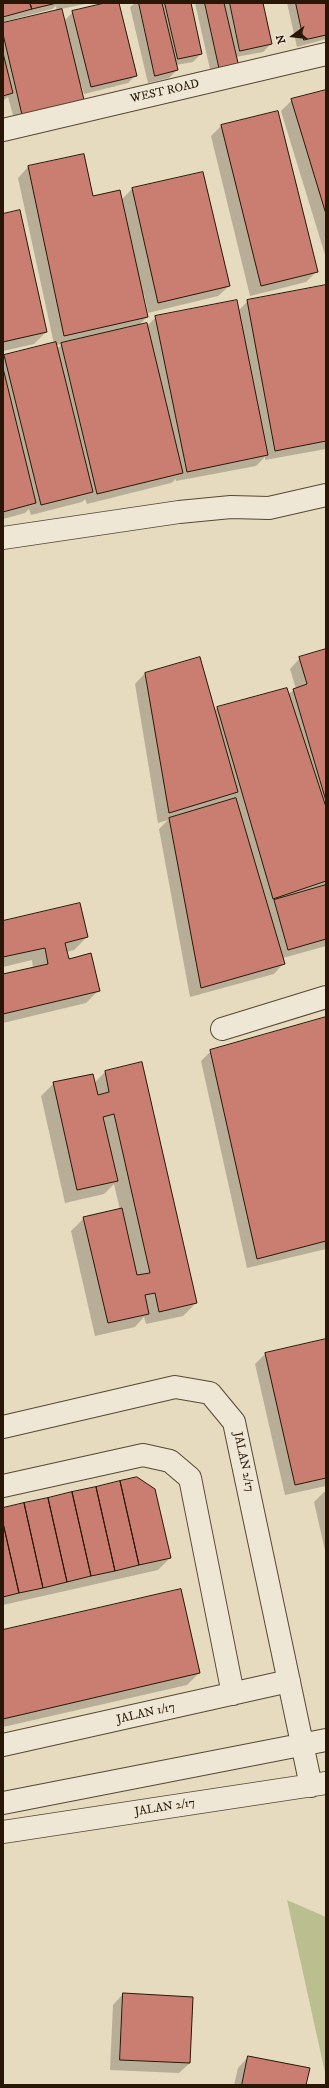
<!DOCTYPE html>
<html>
<head>
<meta charset="utf-8">
<style>
	body { margin:0 }
	#map { position:relative; width:329px; height:2088px; overflow:hidden; background:#e6dabf; font-family:"IM FELL DW Pica",serif }
	canvas { display:block }
	.frame { position:absolute; inset:0; border:4px solid #281706; pointer-events:none }
	.north { position:absolute; left:273px; top:16px; width:40px; height:40px; -webkit-text-stroke:3px #efe7d5; paint-order:stroke; rotate:255deg; font-size:11px; font-weight:700; line-height:16px; text-align:center; color:#281706 }
	.north::after { content:''; display:block; margin:auto; width:14px; height:18px; background:#281706; clip-path:polygon(50% 0,100% 100%,50% 72%,0 100%) }
</style>
</head>
<body>
<div id="map">
<canvas width="329" height="2088"></canvas>
<div class="frame"></div>
<div class="north">N</div>
</div>
<script>
const c = document.querySelector('canvas').getContext('2d');
c.lineJoin = 'round';
function fill(path, color) { c.fillStyle = color; c.fill(path, 'evenodd'); }
function stroke(path, color, width, dash) { c.strokeStyle = color; c.lineWidth = width; c.lineCap = dash ? 'butt' : 'round'; c.setLineDash(dash || []); c.stroke(path); }
function write(font, color, halo, rows, align = 'center') {
  c.font = font + ' "IM FELL DW Pica",serif'; c.lineWidth = 3; c.setLineDash([]); c.textBaseline = 'middle'; c.strokeStyle = halo; c.fillStyle = color; for (const [text, x, y, turn = 0] of rows) {
    c.save(); c.translate(x, y); c.rotate((+turn || 0) * Math.PI / 180); c.textAlign = isNaN(turn) ? turn : align; if (halo) c.strokeText(text, 0, 0); c.fillText(text, 0, 0); c.restore();
  }
}
const green = new Path2D(`
	M287,1900L326,1917V2077Z`);
const shadow = new Path2D(`
	M3,3H90L61,9L64,21L73,12L109,3H118L136,75L128,83L84,94L81,84H79L16,126L8,97L3,101V22V24L57,11L56,6L52,9L3,22Z
	M135,3H190L201,54L193,62L176,65L177,70L169,78L148,83L130,7Z
	M195,3H262L271,44L263,52L236,57L212,78Z
	M287,3H326V39L297,47Z
	M326,91V258L281,111L292,100Z
	M277,112L316,272L306,282L250,296L211,136L221,126Z
	M28,167L93,197L121,200L132,189L202,173L229,286L218,296L148,313L144,294H142L147,317L138,326H147L156,317L238,311L248,301L326,286V449L265,460V457L256,466L176,481V479L171,483L87,504L85,499L82,502L31,515L29,509L25,513L3,519V358L54,344L18,178ZM62,344L57,349L56,345Z
	M3,215L46,332L34,344L3,351Z
	M326,650V946L283,958L284,963L274,974L190,997L159,829L168,820L158,823L135,684L145,673L214,711L217,708L287,689L288,694L296,689L290,669L300,658Z
	M3,922L87,937L74,950L66,952L68,960L99,990L86,1003L3,1023V975L33,968L32,960L3,967Z
	M326,1018V1249L247,1268L201,1061L211,1051Z
	M142,1063L196,1303L183,1316L146,1324L144,1317L135,1327L95,1336L71,1231L84,1218L120,1210L114,1184L104,1194L65,1203L41,1096L54,1083H94L105,1072Z
	M326,1340V1486L285,1495L255,1364L266,1353Z
	M324,1492H326V1555L314,1502Z
	M3,1509L170,1558L158,1570L3,1605Z
	M3,1631L199,1673L187,1685L3,1727Z
	M123,1994L190,2063L179,2073L110,2070L113,2005Z
	M248,2057L305,2085H234L238,2068Z`);
const building = new Path2D(`
	M3,3H30L32,9L3,17Z
	M30,3H57L32,9Z
	M105,3H119L137,76L91,87L72,11Z
	M139,3H162L178,70L155,76Z
	M165,3H191L202,54L178,59Z
	M205,3H224L239,67L220,71Z
	M230,3H263L272,44L240,51Z
	M296,3H326V35L304,40Z
	M62,9L85,104L23,119L3,34V23Z
	M3,53L13,93L3,96Z
	M326,90V214L291,99Z
	M278,111L318,272L261,286L221,125Z
	M84,154L93,196L120,190L148,317L64,336L28,166Z
	M203,172L230,286L158,303L132,188Z
	M20,210L47,332L3,342V214Z
	M326,285V441L275,451L247,300Z
	M237,300L268,455L187,472L155,316Z
	M147,323L183,473L97,494L61,343Z
	M56,342L93,492L41,505L4,355Z
	M3,368L36,503L3,512Z
	M326,649V801L293,689L307,684L299,657Z
	M200,657L238,792L169,813L145,673Z
	M287,688L326,807V881L273,899L217,707Z
	M236,798L285,964L201,988L169,818Z
	M326,885V939L288,950L274,900Z
	M80,903L88,937L65,943L69,959L91,953L100,991L3,1014V974L48,964L45,948L3,957V921Z
	M326,1017V1241L257,1259L210,1050Z
	M142,1062L197,1303L159,1312L155,1293L145,1295L149,1314L108,1323L83,1217L122,1208L137,1275L150,1273L114,1114L103,1117L118,1181L77,1190L53,1082L93,1074L98,1095L109,1092L105,1071Z
	M326,1339V1478L295,1485L265,1353Z
	M137,1477L155,1489L171,1558L139,1565L120,1481Z
	M120,1481L139,1565L115,1571L96,1487Z
	M96,1487L115,1571L91,1576L72,1492Z
	M72,1492L91,1576L67,1582L48,1498Z
	M48,1498L67,1582L43,1588L24,1503Z
	M24,1503L43,1588L19,1593L3,1523V1508Z
	M3,1523L19,1593L3,1597Z
	M181,1589L200,1673L3,1719V1630Z
	M123,1993L193,1997L190,2063L120,2060Z
	M248,2056L310,2068L306,2085H242Z`);
const minor = new Path2D(`
	M3,130L326,54
	M3,538L179,512L231,507L269,508L326,495
	M222,1029L326,997
	M3,1427L175,1387L210,1393L234,1422L311,1786
	M3,1486L143,1455L170,1461L190,1478L233,1694
	M3,1745L289,1681
	M3,1803L326,1740
	M3,1832L326,1783`);
const streetNames = [
	["WEST ROAD",165,92,-13],
	["JALAN 2/17",243,1462,78],
	["JALAN 1/17",146,1714,-13],
	["JALAN 2/17",165,1808,-9]
];
fill(green, '#bbbe8e');
fill(shadow, '#0003');
fill(building, '#ca7e71');
stroke(building, '#281706', 1);
stroke(minor, '#584834', 24);
stroke(minor, '#efe7d5', 22);
write('12px', '#281706', '#efe7d5', streetNames);
</script>
</body>
</html>
